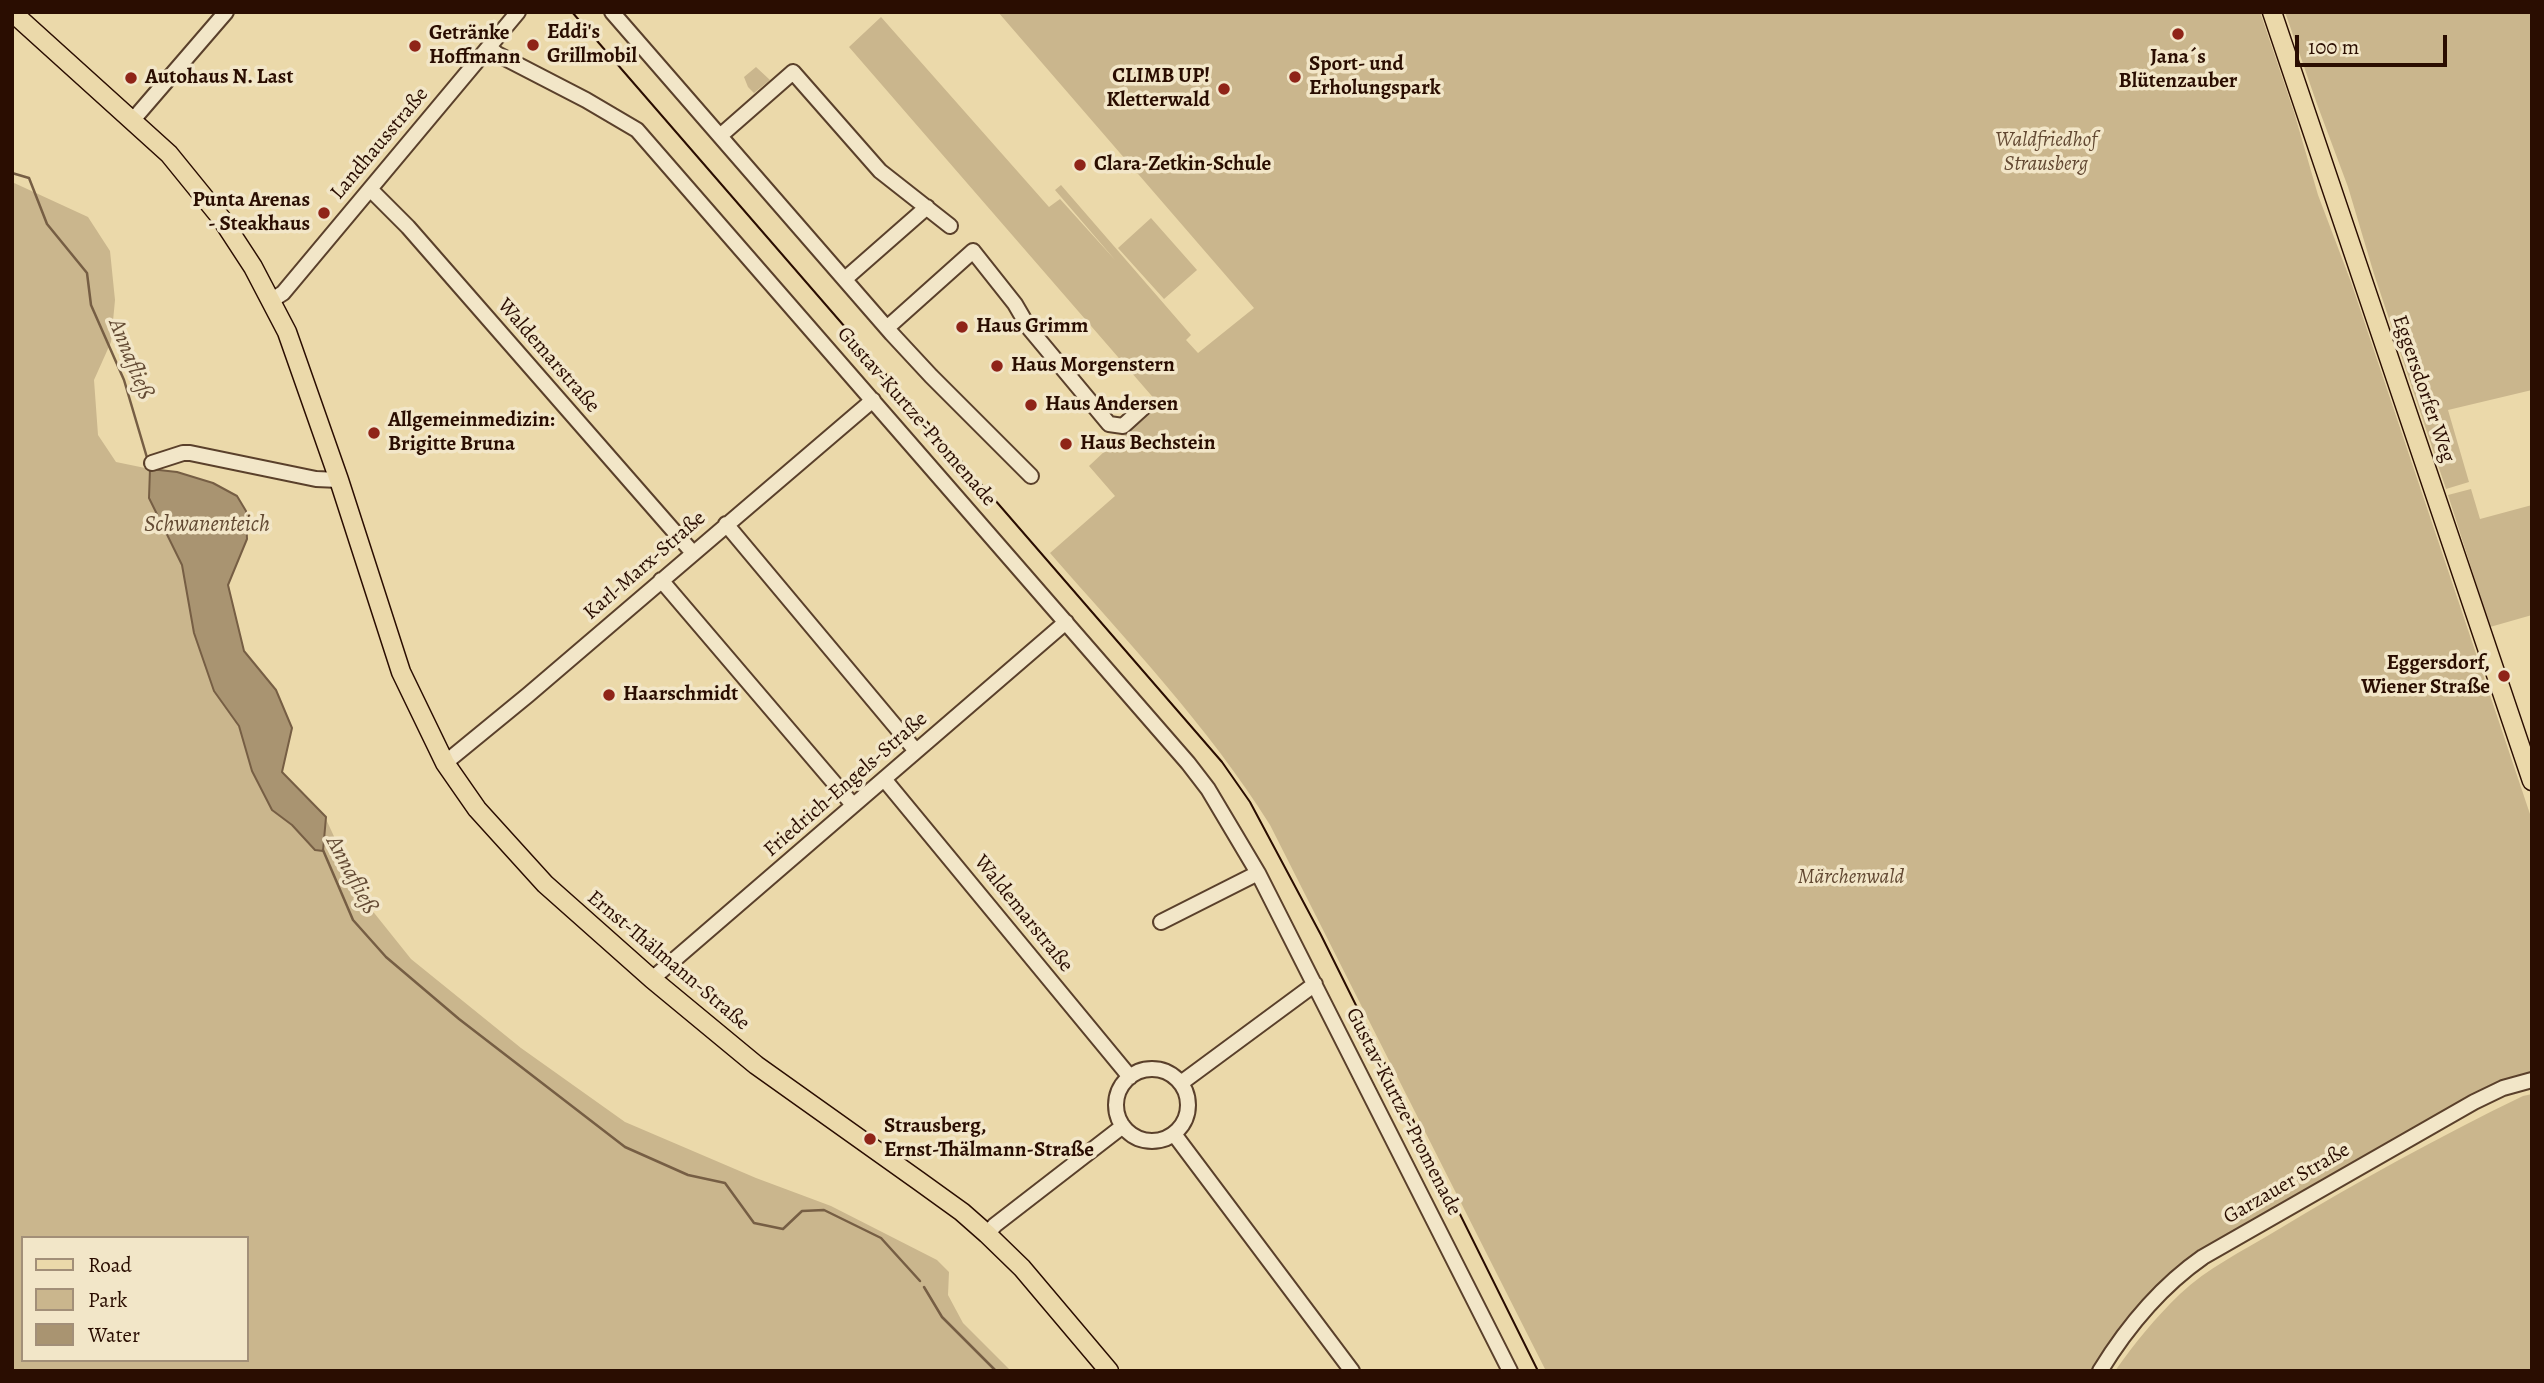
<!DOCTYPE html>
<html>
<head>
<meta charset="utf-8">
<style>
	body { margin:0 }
	#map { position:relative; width:2544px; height:1383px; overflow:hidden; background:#ebd9aa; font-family:Alegreya,serif }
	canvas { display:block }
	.frame { position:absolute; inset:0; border:14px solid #2a0d01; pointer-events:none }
	.legend { position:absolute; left:21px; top:1236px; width:228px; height:126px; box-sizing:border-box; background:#f2e6c8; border:2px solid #a28f78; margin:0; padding:9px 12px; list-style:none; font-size:21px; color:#2a0d01 }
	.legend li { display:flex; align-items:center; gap:14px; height:35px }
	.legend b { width:35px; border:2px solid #a28f78 }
	.scale { position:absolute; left:2295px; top:35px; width:152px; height:32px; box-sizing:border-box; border:4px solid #2a0d01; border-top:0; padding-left:9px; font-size:21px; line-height:24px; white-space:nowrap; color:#2a0d01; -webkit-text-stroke:5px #f2e6c8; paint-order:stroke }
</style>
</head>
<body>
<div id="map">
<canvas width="2544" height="1383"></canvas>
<div class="frame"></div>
<ul class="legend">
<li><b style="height:9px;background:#ebd9aa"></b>Road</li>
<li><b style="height:19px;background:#cab68d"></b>Park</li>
<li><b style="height:19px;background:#a99471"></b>Water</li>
</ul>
<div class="scale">100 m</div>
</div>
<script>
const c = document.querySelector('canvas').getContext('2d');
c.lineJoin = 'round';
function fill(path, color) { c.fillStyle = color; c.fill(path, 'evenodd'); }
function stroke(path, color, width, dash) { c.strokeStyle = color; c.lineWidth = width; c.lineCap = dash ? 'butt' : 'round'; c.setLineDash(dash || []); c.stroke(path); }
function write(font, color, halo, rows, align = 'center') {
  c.font = font + ' Alegreya,serif'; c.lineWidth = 7; c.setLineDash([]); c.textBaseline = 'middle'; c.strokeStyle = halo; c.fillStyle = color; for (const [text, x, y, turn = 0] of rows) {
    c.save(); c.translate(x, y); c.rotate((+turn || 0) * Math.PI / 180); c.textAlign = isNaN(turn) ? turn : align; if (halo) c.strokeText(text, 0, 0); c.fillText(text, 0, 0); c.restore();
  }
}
const green = new Path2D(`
	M998,12H2260L2294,112L2318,195L2351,282L2532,820V1075L2200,1254L2097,1371H1546L1270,825C1208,726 1127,641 1050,553L1115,496L1089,466L1157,402L849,47L881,17L1049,207L1060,199L1116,261L1055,190L1061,185L1191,335L1186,340L1198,353L1254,308Z
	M2285,12H2532V390L2448,410L2469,482L2446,489L2374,274L2348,187L2317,104Z
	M756,67L770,80L754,93L748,87L744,77Z
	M12,182L88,217L110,251L115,300L111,342L94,380L98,435L116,462L150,469L167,533L182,565L194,633L214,691L239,726L252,771L272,810L292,825L314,849L323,850L325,817L363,899L411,959L521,1048L625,1122L756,1178L831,1206L937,1260L949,1272L948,1295L963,1323L1011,1371H12ZM23,1238H247V1360H23Z
	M1151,218L1197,270L1164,299L1118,248Z
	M2471,489L2480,519L2532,505V615L2490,627L2448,495Z
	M2532,1094V1371H2115C2134,1344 2156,1317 2180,1294C2207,1268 2243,1251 2274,1232C2355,1183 2438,1137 2523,1096Z`);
const water = new Path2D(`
	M150,469L177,472L213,483L237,496L246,511L247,539L228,585L244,651L276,690L292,728L282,772L326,817L323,851L315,850L292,825L272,810L252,771L239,726L214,691L194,633L182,565L149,498Z`);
const stream = new Path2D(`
	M12,173L29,178L47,224L87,273L91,305L124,380L148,461
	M323,850L353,920L386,957L459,1019L625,1147L688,1175L725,1183L754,1223L783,1229L802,1211L824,1210L881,1238L920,1281
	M924,1287L942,1317L996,1371`);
const minor = new Path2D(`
	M612,12L892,334L931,376L1031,476
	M489,47L497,54L586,100L637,130L1188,763L1208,789L1258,873L1510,1371
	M132,121L226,12
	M720,136L793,72L880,171L950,226
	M370,189L408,227L693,553
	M845,279L927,207
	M272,300L283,293L518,12
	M888,327L973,251L1015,304L1029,328L1109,424L1123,426L1145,406
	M152,463L183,453H190L316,479L339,480
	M726,524L916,751
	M661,580L853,805
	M445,763L528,695L873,400
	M884,779L1130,1077
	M1161,922L1258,873
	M652,979L1066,622
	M1116 1105a36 36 0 1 1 72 0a36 36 0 1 1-72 0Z
	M1181,1083L1315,984
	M1174,1134L1352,1371
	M987,1234L995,1225L1123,1126
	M2100,1371C2127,1327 2160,1287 2203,1257L2474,1102L2503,1088L2532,1080`);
const major = new Path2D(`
	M12,12L169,154L221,218L253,267L287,332L339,480L401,672L445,763L477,809L545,884L652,979L756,1065L919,1181L962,1212L987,1234L1022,1268L1109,1371
	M2272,12L2532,781`);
const tram = new Path2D(`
	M572,12L1222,762L1250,802L1321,935L1538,1371`);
const markers = [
	[2178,34,7,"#8f2418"],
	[533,45,7,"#8f2418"],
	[415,46,7,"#8f2418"],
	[1295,77,7,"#8f2418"],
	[131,78,7,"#8f2418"],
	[1224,89,7,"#8f2418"],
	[1080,165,7,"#8f2418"],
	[324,213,7,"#8f2418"],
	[962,327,7,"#8f2418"],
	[997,366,7,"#8f2418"],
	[1031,405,7,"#8f2418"],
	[374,433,7,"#8f2418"],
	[1066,444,7,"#8f2418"],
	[2504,676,7,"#8f2418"],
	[609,695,7,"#8f2418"],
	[870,1139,7,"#8f2418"]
];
const poiNames = [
	["Eddi's",547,33],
	["Grillmobil",547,57],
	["Getränke",429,34],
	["Hoffmann",429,58],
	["Jana´s",2178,58,"center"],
	["Blütenzauber",2178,82,"center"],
	["Sport- und",1309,65],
	["Erholungspark",1309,89],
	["CLIMB UP!",1210,77,"right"],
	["Kletterwald",1210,101,"right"],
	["Autohaus N. Last",145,78],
	["Clara-Zetkin-Schule",1094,165],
	["Punta Arenas",310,201,"right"],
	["- Steakhaus",310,225,"right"],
	["Haus Grimm",976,327],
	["Haus Morgenstern",1011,366],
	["Haus Andersen",1045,405],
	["Allgemeinmedizin:",388,421],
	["Brigitte Bruna",388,445],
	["Haus Bechstein",1080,444],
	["Eggersdorf,",2490,664,"right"],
	["Wiener Straße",2490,688,"right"],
	["Haarschmidt",623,695],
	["Strausberg,",884,1127],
	["Ernst-Thälmann-Straße",884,1151]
];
const parkNames = [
	["Waldfriedhof",2046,141],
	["Strausberg",2046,165],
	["Märchenwald",1851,878]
];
const streetNames = [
	["Landhausstraße",380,144,-50],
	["Waldemarstraße",548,356,49],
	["Eggersdorfer Weg",2423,389,71],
	["Gustav-Kurtze-Promenade",916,417,49],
	["Karl-Marx-Straße",645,566,-41],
	["Friedrich-Engels-Straße",846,785,-41],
	["Waldemarstraße",1023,914,51],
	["Ernst-Thälmann-Straße",668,961,40],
	["Gustav-Kurtze-Promenade",1403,1112,63],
	["Garzauer Straße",2287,1184,-30]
];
const waterNames = [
	["Annafließ",130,359,68],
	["Schwanenteich",207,525],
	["Annafließ",351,875,62]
];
fill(green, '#cab68d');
fill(water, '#a99471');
stroke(water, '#765e44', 2);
stroke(stream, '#765e44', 2.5);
stroke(minor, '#5a402b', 18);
stroke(major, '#2a0d01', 21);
stroke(minor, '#f2e6c8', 14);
stroke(major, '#ebd9aa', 18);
stroke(tram, '#2a0d01', 2);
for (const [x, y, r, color] of markers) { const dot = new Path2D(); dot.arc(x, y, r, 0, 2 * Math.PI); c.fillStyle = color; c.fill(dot); stroke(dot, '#f2e6c8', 2.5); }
write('bold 21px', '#2a0d01', '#f2e6c8', poiNames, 'left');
write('italic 21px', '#624832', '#f2e6c8', parkNames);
write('21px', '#2a0d01', '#f2e6c8', streetNames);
write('italic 23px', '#634a33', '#f2e6c8', waterNames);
</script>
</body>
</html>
